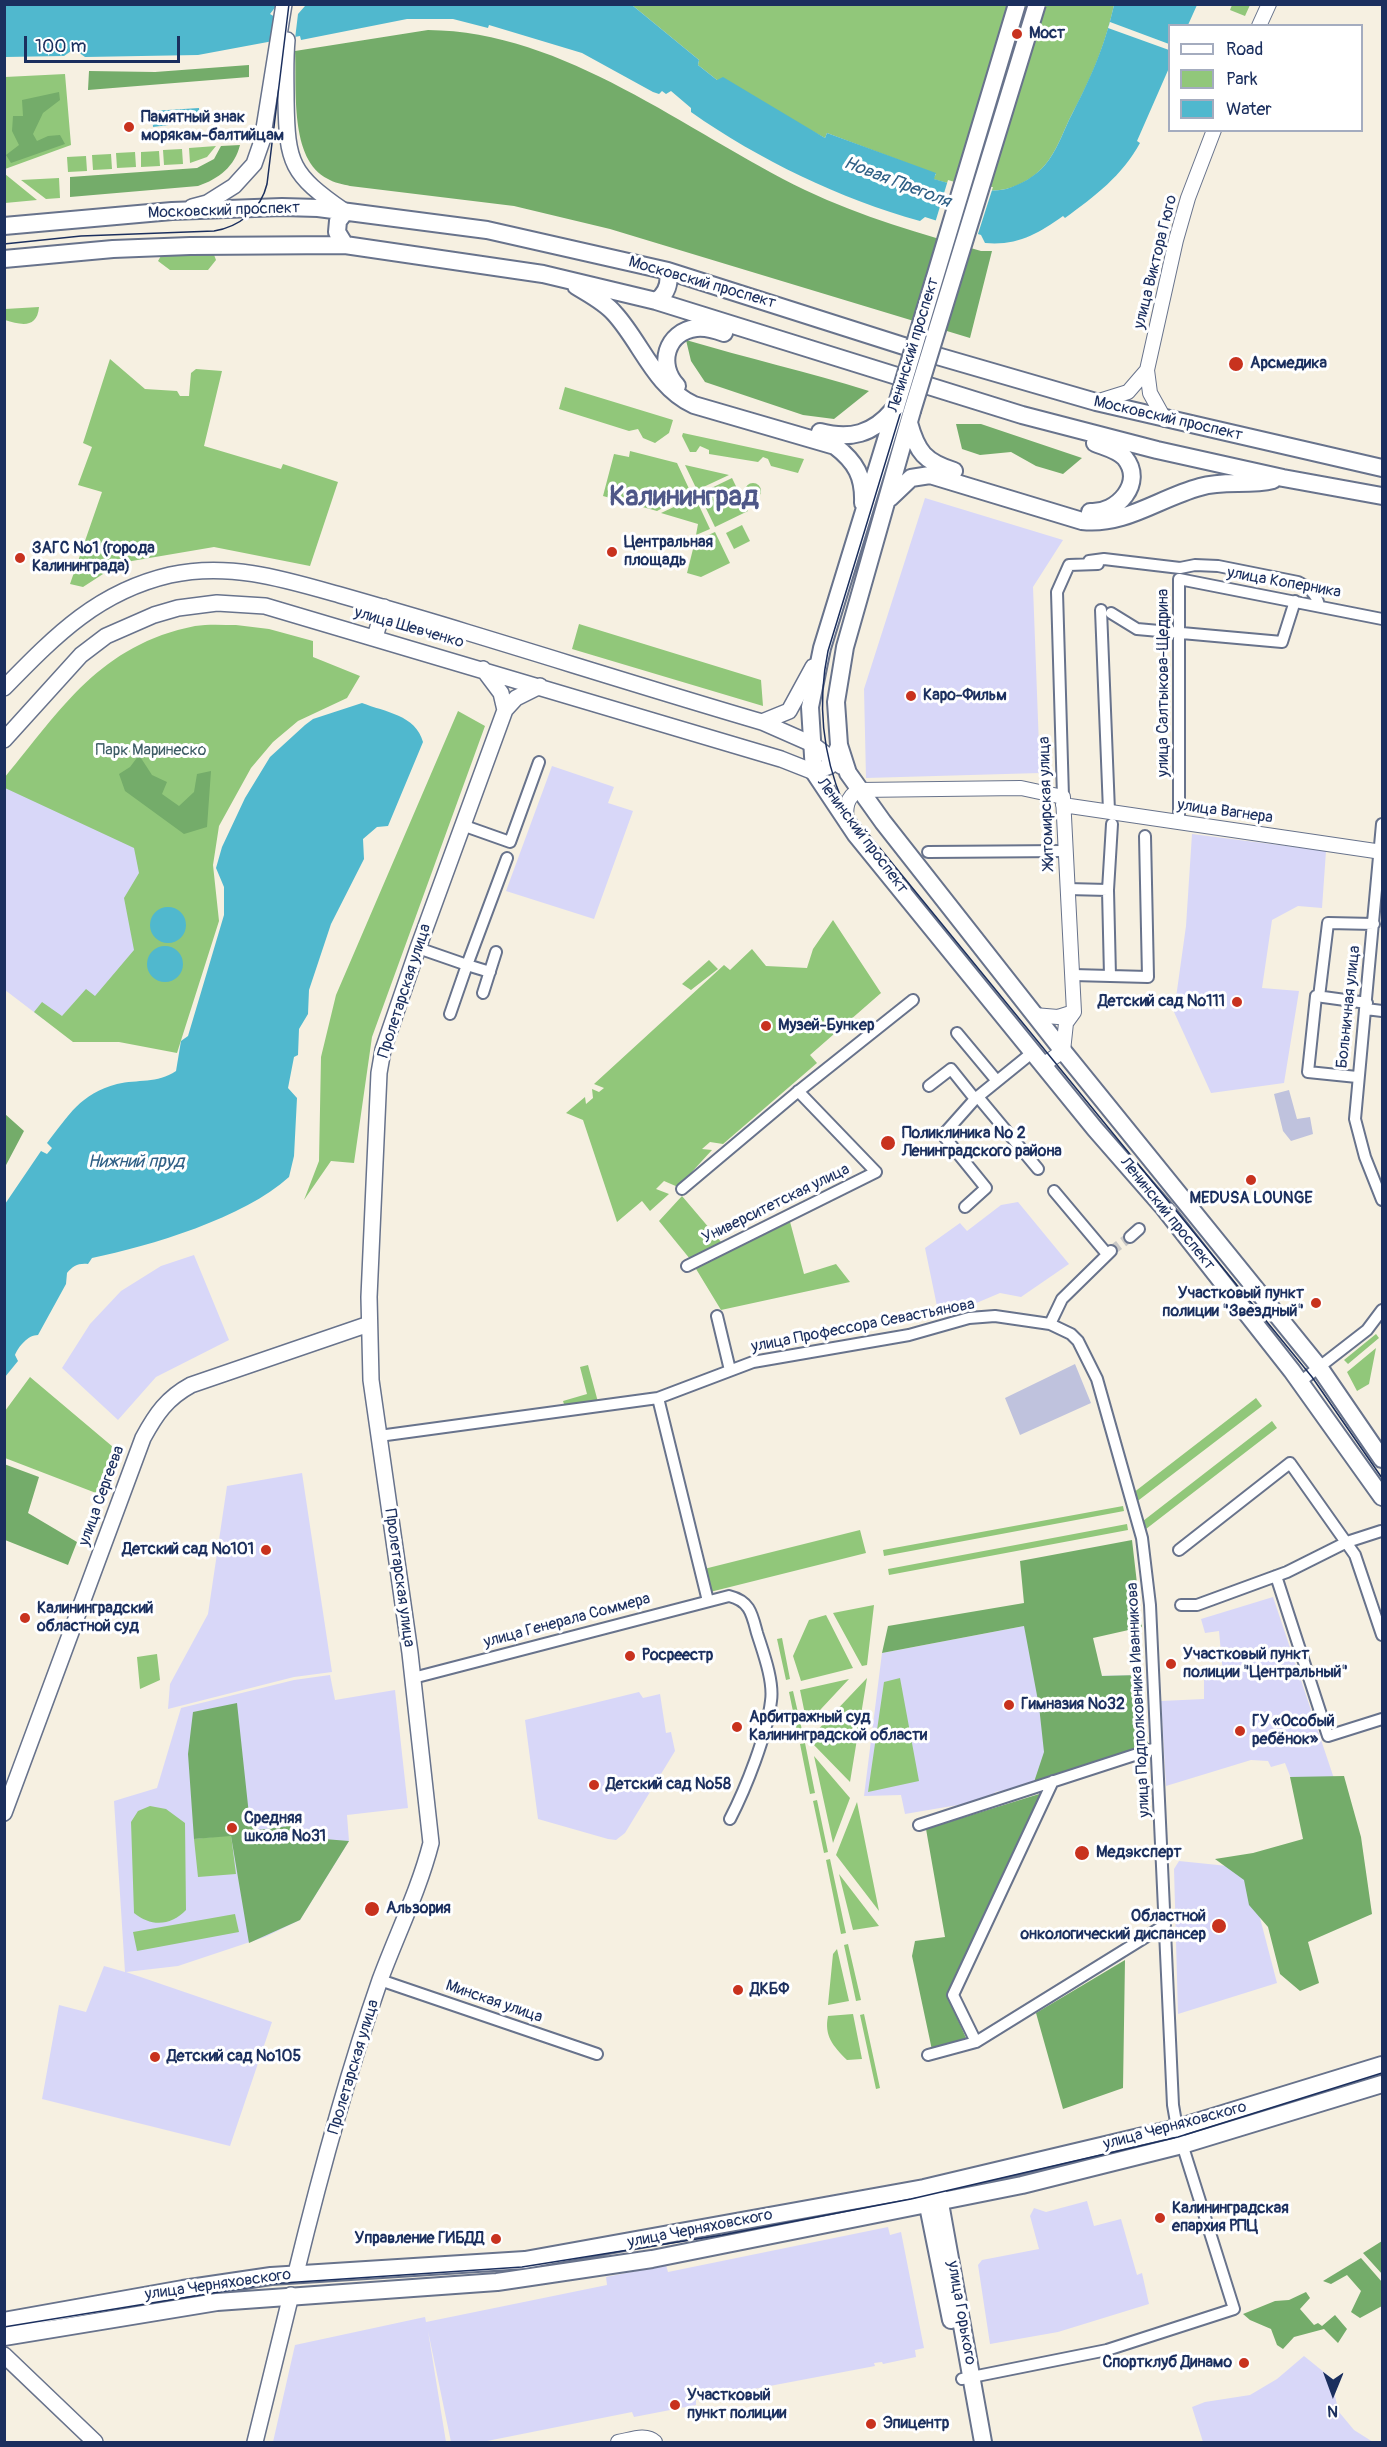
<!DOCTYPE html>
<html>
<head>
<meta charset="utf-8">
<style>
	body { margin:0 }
	#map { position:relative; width:1387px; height:2447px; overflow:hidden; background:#f6f0e1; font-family:Pangolin,sans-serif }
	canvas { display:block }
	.frame { position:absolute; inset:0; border:6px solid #1b2f5e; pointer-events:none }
	.legend { position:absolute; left:1168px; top:24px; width:195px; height:108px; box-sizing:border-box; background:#fff; border:2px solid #a4acbf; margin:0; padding:8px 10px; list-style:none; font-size:18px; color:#1b2f5e }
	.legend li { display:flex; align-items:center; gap:12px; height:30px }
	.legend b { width:30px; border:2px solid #a4acbf }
	.north { position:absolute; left:1303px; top:2363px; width:60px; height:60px; -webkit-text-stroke:4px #fff; paint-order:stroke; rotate:181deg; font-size:16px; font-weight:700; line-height:24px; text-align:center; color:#1b2f5e }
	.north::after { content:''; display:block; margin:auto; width:21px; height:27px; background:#1b2f5e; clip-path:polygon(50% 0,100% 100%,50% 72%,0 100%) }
	.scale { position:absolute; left:24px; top:36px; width:156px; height:27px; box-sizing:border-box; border:3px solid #1b2f5e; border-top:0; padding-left:8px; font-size:18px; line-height:21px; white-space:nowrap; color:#1b2f5e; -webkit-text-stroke:4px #fff; paint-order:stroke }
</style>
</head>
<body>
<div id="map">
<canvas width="1387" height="2447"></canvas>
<div class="frame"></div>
<ul class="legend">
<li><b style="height:8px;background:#fff"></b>Road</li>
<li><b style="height:16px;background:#91c77a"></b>Park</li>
<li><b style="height:16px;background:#50b8ce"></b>Water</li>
</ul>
<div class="north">N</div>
<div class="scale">100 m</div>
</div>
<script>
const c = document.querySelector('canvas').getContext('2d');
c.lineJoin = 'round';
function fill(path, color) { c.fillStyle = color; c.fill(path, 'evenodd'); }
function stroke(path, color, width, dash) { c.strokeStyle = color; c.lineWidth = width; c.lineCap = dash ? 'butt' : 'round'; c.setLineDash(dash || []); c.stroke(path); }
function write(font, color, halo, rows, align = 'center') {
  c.font = font + ' Pangolin,sans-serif'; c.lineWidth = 6; c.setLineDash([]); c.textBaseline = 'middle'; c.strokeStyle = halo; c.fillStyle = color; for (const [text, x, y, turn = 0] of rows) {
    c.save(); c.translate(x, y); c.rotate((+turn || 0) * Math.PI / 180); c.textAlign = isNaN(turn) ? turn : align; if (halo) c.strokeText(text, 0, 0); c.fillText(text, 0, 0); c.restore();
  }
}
const built = new Path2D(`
	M925,498L1063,540L1033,587L1040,773L866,778L864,689Z
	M552,766L614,787L608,803L633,811L594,919L506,891Z
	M4,778L189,871L172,1044L43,1019L5,990Z
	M1192,834L1326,851L1322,908L1298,906L1272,920L1262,988L1299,991L1284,1083L1211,1093L1174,1012L1186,926Z
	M1018,1202L1069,1264L1021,1297L1000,1293L974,1304L938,1311L925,1248L960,1223L967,1231L1001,1205Z
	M194,1255L229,1340L156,1377L118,1420L62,1368L90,1324L121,1291L161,1266Z
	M302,1473L332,1672L294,1677L168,1709L170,1684L208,1614L227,1486Z
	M1273,1597L1354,1838L1319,1851L1285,1763L1271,1767L1268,1761L1251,1760L1166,1786L1161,1701L1204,1699V1678L1223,1674L1219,1631L1205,1633L1201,1619Z
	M1024,1626L1085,1676L1140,1675L1144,1746L1017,1788L995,1792L993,1799L905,1814L901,1795L864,1796L882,1653Z
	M330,1675L335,1700L395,1690L408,1808L347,1815L349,1841L300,1920L265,1937L178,1966L126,1972L272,2022L230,2146L42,2099L59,2005L86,2012L104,1966L125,1972L114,1801L157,1788L181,1708L294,1680Z
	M639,1692L643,1698L660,1694L666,1733L671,1732L675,1751L625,1833L616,1840L608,1839L538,1819L525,1720Z
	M1179,1861L1247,1868L1277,1983L1178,2014L1174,1869Z
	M1087,2201L1094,2226L1121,2219L1137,2275L1142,2273L1149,2304L1058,2332L990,2344L978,2265L982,2260L1039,2249L1030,2216L1034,2208L1046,2212Z
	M888,2227L890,2235L901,2232L924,2348L915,2350L916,2357L883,2364L882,2362L874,2363L875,2366L696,2400V2405L634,2417L632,2412L482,2442H451L428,2331L446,2442H273L295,2345L425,2317L426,2322L607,2285L606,2277L666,2265L668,2272Z
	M1304,2356L1330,2377L1339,2412L1354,2430L1373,2442H1203L1192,2407L1205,2402L1250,2395L1277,2379Z`);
const industrial = new Path2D(`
	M1289,1090L1297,1119L1310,1117L1313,1134L1291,1141L1283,1131L1274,1094Z
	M1075,1364L1091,1403L1020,1435L1005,1398Z`);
const green = new Path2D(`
	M632,5H1114C1104,50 1090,80 1069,120C1062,135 1056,152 1045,165C1036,176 1020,186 1006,189C980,194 958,186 933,179L936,174L827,133L825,138L717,80L698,65L699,60Z
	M1232,5V4L1250,5L1245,16L1230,10Z
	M65,74L71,145L5,169V77Z
	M216,146L207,157L190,163L189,148Z
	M182,149L183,164L164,165L163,150Z
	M159,151L160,166L141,167V152Z
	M135,152L136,167L117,168L116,153Z
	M111,154L112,169L93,170L92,155Z
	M86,156L87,171L68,172L67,157Z
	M5,174L37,200L5,203Z
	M59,178L60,198L46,199L21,180Z
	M213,252L216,260L208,270H170L158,261L162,254Z
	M39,307C37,329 21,325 5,320V309Z
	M110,359L145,389L177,391L180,396H189L191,373L196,369L222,371L204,446L281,469L283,464L338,482L310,566L214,547L120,563L83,587L70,584L102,492L78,485L92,447L83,443Z
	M565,387L673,420L669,433L655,443L643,438L638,429L629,431L559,409Z
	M683,433L804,459L798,473L771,466L768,459L763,457L758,462L709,454V450L700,446L696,452H690L682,436Z
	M630,451L677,463L691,493L657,511L603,496L614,454L629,457Z
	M685,465L729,475L697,490Z
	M732,478L748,511L715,527L699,494Z
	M745 491a8 8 0 1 1 16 0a8 8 0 1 1-16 0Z
	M695,497L710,529L696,535L698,524L661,513Z
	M742,525L750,541L734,549L726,533Z
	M715,532L730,563L701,577L687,573L695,541Z
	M579,624L761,680L763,706L572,649Z
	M236,625L269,629L313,641V657L360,676L347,698L298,721L273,742L251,768L219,826L213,865L219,921L177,1053L119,1042H73L34,1012L42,1002L62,1016L86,989L95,996L134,950L124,898L139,873L134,848L5,788V777C62,708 100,645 195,626C208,624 223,625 236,625Z
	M458,711L485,726L372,1037L354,1163L331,1161L304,1200L319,1161L321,1057L336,995Z
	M833,920L881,993L810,1055L817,1063L723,1144L710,1142L702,1149L712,1150L678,1187L664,1181L656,1189L669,1194L650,1211L642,1201L617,1222L583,1120L566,1113L585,1097L586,1104L593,1098L592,1089L599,1092L604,1088L594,1084L724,965L730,970L752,949L766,966L807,968L813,949Z
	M709,960L718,969L691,990L682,984Z
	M682,1196L727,1249L789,1218L804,1274L836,1264L850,1282L721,1310L690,1259L659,1221Z
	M1376,1334L1379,1338L1348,1364L1344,1360Z
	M1376,1348L1369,1384L1357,1391L1347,1372Z
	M588,1365L598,1402L565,1407L563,1401L587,1394L580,1367Z
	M30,1377L113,1447L96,1493L5,1458V1411Z
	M1256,1398L1262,1406L1135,1503L1133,1493Z
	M1272,1421L1277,1428L1146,1529L1143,1521Z
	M1123,1506L1124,1511L884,1556L883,1550Z
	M1127,1524L1128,1530L889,1575L888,1569Z
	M860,1530L866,1553L710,1592L704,1569Z
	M874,1605L867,1665L862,1666L833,1613Z
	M826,1615L853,1668L801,1681L793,1656L809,1620Z
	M782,1638L790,1679L786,1680L777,1639Z
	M157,1654L160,1680L140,1689L137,1657Z
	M867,1678L850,1782L811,1742V1737Z
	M900,1678L919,1781L868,1792L884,1682Z
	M849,1679L807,1724L800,1690Z
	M793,1691L802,1730L797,1731L789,1692Z
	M805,1743L815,1793L810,1794L800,1744Z
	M814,1756L850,1798L833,1843Z
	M817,1800L828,1852L824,1853L813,1801Z
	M857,1802L879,1911L836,1855Z
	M150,1806L166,1809L185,1823L186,1910C171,1926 151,1927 134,1913L131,1822L138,1811Z
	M231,1835L236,1874L198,1877L194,1839Z
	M830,1859L846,1933L841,1934L826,1860Z
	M839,1874L879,1926L853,1930Z
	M235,1914L239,1932L137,1951L133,1932Z
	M848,1944L861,2000L856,2001L844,1945Z
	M837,1949L849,2001L828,2005L833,1954Z
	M853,2014L862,2059L847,2060C833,2046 824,2036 828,2016Z
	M864,2014L880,2088L876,2089L860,2015Z`);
const forest = new Path2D(`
	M428,30C565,31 686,132 805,190C862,217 921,234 981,251H992L970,338L610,229L514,206L350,186C343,184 334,183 328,179C289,160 297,88 295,51Z
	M249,65V77L88,90L89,71L155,72Z
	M59,92L60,100L43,113L33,134L37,141L48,136L60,135L65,144L11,163L6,155L19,145L12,131L13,116H23L22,100Z
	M240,145C235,166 219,179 198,186L70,197V177L197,168L214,159L221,146Z
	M686,340C747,358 808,372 869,391L834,419L803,415L705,382L691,361Z
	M956,424H981L1082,458L1063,474L1036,466L1011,452L980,455L962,449Z
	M139,755L152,775L167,782L162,794L179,806L194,792L197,774L211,771L207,827L184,834L125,791L119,774L130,767Z
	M5,1114L24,1131L5,1167Z
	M4,1464L39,1477L28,1513L77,1542L68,1565L5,1540Z
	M1132,1540L1142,1627L1093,1638L1102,1676L1140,1675L1148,1745L1034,1782L1044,1752L1039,1706L1024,1626L882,1653L888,1626L1024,1603L1020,1561Z
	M237,1703L250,1824L258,1830L289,1826L324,1839L349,1841L300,1920L249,1943L231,1836L194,1839L188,1754L193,1712Z
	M1344,1776L1361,1837L1372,1914L1308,1942L1319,1983L1300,1991L1280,1974L1268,1927L1249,1905L1244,1880L1215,1859L1253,1853L1303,1839L1290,1777Z
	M1049,1791L948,1997L966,2038L932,2050L912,1956L915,1941L945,1937L926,1829Z
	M1125,1960L1123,2088L1063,2109L1036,2013Z
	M1382,2241V2274L1363,2253Z
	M1361,2258L1382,2282V2306L1360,2318L1351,2312L1361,2291L1347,2275L1331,2284L1323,2281Z
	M1306,2292L1310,2298L1300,2309L1314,2325L1318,2323L1322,2326L1335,2315L1347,2329L1338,2343L1324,2329L1294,2337L1283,2349L1277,2345L1271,2329L1250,2320L1243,2314L1275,2301L1289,2300Z`);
const water = new Path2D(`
	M4,5H632L699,60L698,65L717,80L723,77L825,138L827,133L936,173L934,179C958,186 981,194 1006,189C1020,185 1036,176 1045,165C1056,152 1062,135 1069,120C1090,79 1104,49 1114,5H1197L1188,25L1170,26L1169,68L1137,141L1140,143C1122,176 1095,196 1065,218L1063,216C1038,234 1017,246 985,243L981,235L925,217L920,221C841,199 759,160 691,112V108L671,91L666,94L662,91L659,94L653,92L582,53L489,25L488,28L453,19H407L301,40L300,36L198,55L85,57L74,49L64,56L5,57Z
	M199,108L200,121L153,127L152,111Z
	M362,703C385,712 416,715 423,742L388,826L377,827L363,839L364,859L331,924L309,990L308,1014L299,1029L298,1055L294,1057L288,1088L297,1098L294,1156L289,1177C244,1218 150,1246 92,1258L88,1264C78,1263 73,1266 67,1273L66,1284L38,1335C28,1335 19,1346 15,1355L18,1361L5,1377V1204L41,1151L47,1154L52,1148L47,1143C69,1115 80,1094 117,1084C138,1079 157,1084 176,1071L181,1041L188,1036L224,915V887L216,868L222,847L245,798L270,757L305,725L313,719Z
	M150 925a18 18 0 1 1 36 0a18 18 0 1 1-36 0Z
	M147 964a18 18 0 1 1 36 0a18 18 0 1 1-36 0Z`);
const pier = new Path2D(`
	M277,5L305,6L298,14L295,39L272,43L275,17L270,14Z
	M1110,22L1169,44V50L1108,28Z
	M948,180L972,187H993L977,237L935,223Z`);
const minorTunnel = new Path2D(`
	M1111,1251L1130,1237`);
const minor = new Path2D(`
	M1089,561L1104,559L1180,568L1195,565L1218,566L1298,582C1308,587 1316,593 1319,605
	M1101,610L1109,811
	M1111,613L1137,629L1282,642L1295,601
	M1063,797L1057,592L1069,565L1098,564
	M1179,822V579L1382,619
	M1382,824L1355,1119L1365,1157L1382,1200
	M462,825L510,842L539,762
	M928,852L1065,851
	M1067,889L1108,890L1110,976
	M1108,890L1112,824
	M418,948L467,965L450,1014
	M490,972L467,965L507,858
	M1073,975L1148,977L1145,836
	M483,993L496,952
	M1319,997L1328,923L1374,924
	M1366,1009L1382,1011
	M957,1033L997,1081
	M1357,1077L1308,1072L1316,996L1367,1003
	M929,1086L951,1069L975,1099
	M978,1097L1038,1169
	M682,1189L795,1094L913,1000
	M1054,1191L1107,1254
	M965,1207L986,1188L943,1135L975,1099L1033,1052
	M1130,1237L1139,1229
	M687,1266L876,1172L798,1091
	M717,1316L730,1370
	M1050,1324L1062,1299L1111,1251
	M1300,1382L1367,1330L1382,1310
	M658,1398L708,1601
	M379,1436L658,1398L753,1362L909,1335L969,1318L995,1316L1050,1324L1071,1334L1078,1341L1097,1379L1142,1538L1150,1605L1173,2105L1177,2128L1234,2309L1107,2350L962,2379
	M1179,1550L1290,1463L1355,1555L1382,1635
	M1276,1576L1328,1736L1382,1719
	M1181,1605H1197L1287,1572L1347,1542L1381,1531
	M413,1678L729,1596C750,1601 752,1614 757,1633C763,1652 774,1681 771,1701C767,1735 746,1788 730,1819
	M919,1825L1156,1748
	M380,1980L597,2054
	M976,2042L953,1995L1053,1781
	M928,2055L976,2042L1165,1925`);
const tertiary = new Path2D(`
	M1259,26L1269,4
	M1096,402L1128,392L1147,370
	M1165,420L1150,393L1147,370L1176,240L1188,198L1214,130
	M1063,805L1382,852
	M847,823C845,809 846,797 859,790L1021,788L1063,797L1074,1012L1066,1023L1063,1051L1043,1065
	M1034,1015L1058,1017L1074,1012
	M618,2442C630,2440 646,2433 655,2442`);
const secondary = new Path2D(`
	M287,40C285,60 286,81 286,100C287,164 291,174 344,211
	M192,207L207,203L234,186L254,164L262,141L284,4
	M375,637L384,607
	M483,669L501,693L505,710
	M4,688C55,636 97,592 170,575C229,562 284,579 340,595C382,607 424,619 466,632C565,662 663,693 762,722L812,744L841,766
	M762,722L789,711L813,667
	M4,740L81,655L106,636L154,615L178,608L217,603L265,606L781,759L814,772L830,766L839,745
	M4,1813L143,1438C156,1414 167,1398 191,1385L369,1324
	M296,2273C320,2175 347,2075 380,1980C397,1934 419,1890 431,1843L410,1653L371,1380L369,1297L379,1073L383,1050L418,948L505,710L516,698L540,686
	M4,2355L95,2442
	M255,2442L291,2295`);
const primary = new Path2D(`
	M4,226L172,211L282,207L318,208L487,230L668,271L913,349L1096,402L1382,468
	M345,245L337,232L338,221L345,212
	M4,259L113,249L190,246L345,245L543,274L656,301L1022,415L1157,450L1283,478L1382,496
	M576,286C589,294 605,302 615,314C642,344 655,387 694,405L835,446C856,462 864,477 863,503
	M656,301C667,294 670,283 668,271
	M677,386C657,365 666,332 696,328C705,327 716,330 724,333
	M896,407L822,648L810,707L814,772L856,835L1095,1129L1164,1208L1292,1371L1382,1497
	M912,411L845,647L836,702L839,745L848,773L883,822L1063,1051L1319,1367L1382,1459
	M909,423C917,452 925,462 954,471
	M820,432C850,440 873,434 893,410
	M890,498L911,478L930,475L1082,521C1125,526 1159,498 1200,487C1224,480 1249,486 1273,480
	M1090,512C1117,514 1145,483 1125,458C1118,450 1105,447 1095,443
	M938,2192L983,2442
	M926,2196L951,2320
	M4,2321L183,2289L271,2276L525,2260L924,2188L1177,2128L1382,2065
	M4,2337L217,2302L497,2282L652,2259L1022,2185L1182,2145L1382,2084`);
const tram = new Path2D(`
	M1025,4L828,651C817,704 822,753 843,803L1312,1377L1382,1478
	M4,244L81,236L214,231C239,227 261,210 267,184L289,4
	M4,2327L268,2284L522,2267L722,2235L911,2199L1178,2137L1382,2073`);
const primaryBridge = new Path2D(`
	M896,407L1017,4
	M912,411L1037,4`);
const markers = [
	[1017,34,6,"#c8321e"],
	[129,127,6,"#c8321e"],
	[1236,364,8,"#c8321e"],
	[612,552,6,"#c8321e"],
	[20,558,6,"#c8321e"],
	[911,696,6,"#c8321e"],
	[1237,1002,6,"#c8321e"],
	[766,1026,6,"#c8321e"],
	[888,1143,8,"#c8321e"],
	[1251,1180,6,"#c8321e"],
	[1316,1303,6,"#c8321e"],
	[266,1550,6,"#c8321e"],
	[25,1618,6,"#c8321e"],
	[630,1656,6,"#c8321e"],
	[1171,1664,6,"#c8321e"],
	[1009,1705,6,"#c8321e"],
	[737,1727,6,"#c8321e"],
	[1240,1731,6,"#c8321e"],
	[594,1785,6,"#c8321e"],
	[232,1828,6,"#c8321e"],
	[1082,1853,8,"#c8321e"],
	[372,1909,8,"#c8321e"],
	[1219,1926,8,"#c8321e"],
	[738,1990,6,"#c8321e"],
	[155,2057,6,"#c8321e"],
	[1160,2218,6,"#c8321e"],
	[496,2239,6,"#c8321e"],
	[1244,2363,6,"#c8321e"],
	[675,2405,6,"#c8321e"],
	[871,2424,6,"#c8321e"]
];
const poiNames = [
	["Мост",1029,34],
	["Памятный знак",141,118],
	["морякам-балтийцам",141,136],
	["Арсмедика",1250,364],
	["Центральная",624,543],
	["площадь",624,561],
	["ЗАГС №1 (города",32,549],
	["Калининграда)",32,567],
	["Каро-Фильм",923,696],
	["Детский сад №111",1225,1002,"right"],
	["Музей-Бункер",778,1026],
	["Поликлиника № 2",902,1134],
	["Ленинградского района",902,1152],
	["MEDUSA LOUNGE",1251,1199,"center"],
	["Участковый пункт",1304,1294,"right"],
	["полиции \"Звездный\"",1304,1312,"right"],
	["Детский сад №101",254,1550,"right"],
	["Калининградский",37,1609],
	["областной суд",37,1627],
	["Участковый пункт",1183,1655],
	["полиции \"Центральный\"",1183,1673],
	["Росрeeстр",642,1656],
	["Гимназия №32",1021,1705],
	["Арбитражный суд",749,1718],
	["Калининградской области",749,1736],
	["ГУ «Особый",1252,1722],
	["ребёнок»",1252,1740],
	["Детский сад №58",606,1785],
	["Средняя",244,1819],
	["школа №31",244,1837],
	["Медэксперт",1096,1853],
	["Альзория",386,1909],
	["Областной",1206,1917,"right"],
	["онкологический диспансер",1206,1935,"right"],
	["ДКБФ",750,1990],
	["Детский сад №105",167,2057],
	["Калининградская",1172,2209],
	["епархия РПЦ",1172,2227],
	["Управление ГИБДД",484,2239,"right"],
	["Спортклуб Динамо",1232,2363,"right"],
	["Участковый",687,2396],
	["пункт полиции",687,2414],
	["Эпицентр",883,2424]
];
const streetNames = [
	["Московский проспект",224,211,-2],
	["улица Виктора Гюго",1156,262,-76],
	["Московский проспект",702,283,16],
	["Ленинский проспект",914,345,-73],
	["Московский проспект",1168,419,13],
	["улица Коперника",1284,583,10],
	["улица Шевченко",409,628,16],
	["улица Салтыкова-Щедрина",1164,683,-90],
	["Житомирская улица",1047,803,-92],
	["улица Вагнера",1225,812,8],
	["Ленинский проспект",862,836,53],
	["Пролетарская улица",405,991,-72],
	["Больничная улица",1349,1007,-84],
	["Университетская улица",776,1204,-26],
	["Ленинский проспект",1167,1214,51],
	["улица Профессора Севастьянова",863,1326,-11],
	["улица Сергеева",102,1496,-70],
	["Пролетарская улица",399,1578,82],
	["улица Генерала Соммера",567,1621,-15],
	["улица Подполковника Иванникова",1139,1700,-93],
	["Минская улица",494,2002,19],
	["Пролетарская улица",354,2067,-73],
	["улица Черняховского",1175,2126,-15],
	["улица Черняховского",700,2229,-11],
	["улица Черняховского",218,2285,-8],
	["улица Горького",961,2313,80]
];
const parkNames = [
	["Парк Маринеско",151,751]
];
const waterNames = [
	["Новая Преголя",897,183,21],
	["Нижний пруд",136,1162]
];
const townNames = [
	["Калининград",684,498]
];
fill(built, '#d8d7f8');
fill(industrial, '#bfc2dd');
fill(green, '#91c77a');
fill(forest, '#74ac6a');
fill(water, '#50b8ce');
fill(pier, '#f6f0e1');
stroke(minorTunnel, '#cac9c7', 10, [10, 5]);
stroke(minor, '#68738c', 14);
stroke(tertiary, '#68738c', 16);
stroke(secondary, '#68738c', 18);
stroke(primary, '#68738c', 20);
stroke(minor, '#fff', 10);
stroke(tertiary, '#fff', 14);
stroke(secondary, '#fff', 15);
stroke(primary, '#fff', 16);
stroke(tram, '#1b2f5e', 1.5);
stroke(primaryBridge, '#68738c', 20, []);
stroke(primaryBridge, '#fff', 16);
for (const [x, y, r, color] of markers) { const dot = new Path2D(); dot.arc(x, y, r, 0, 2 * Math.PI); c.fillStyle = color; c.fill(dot); stroke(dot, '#fff', 2); }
write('bold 16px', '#1b2f5e', '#fff', poiNames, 'left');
write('16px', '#1b2f5e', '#fff', streetNames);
write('16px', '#3e5d66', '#fff', parkNames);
write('italic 18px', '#2e5f85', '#fff', waterNames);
write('bold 28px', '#4f5888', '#fff', townNames);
</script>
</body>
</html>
